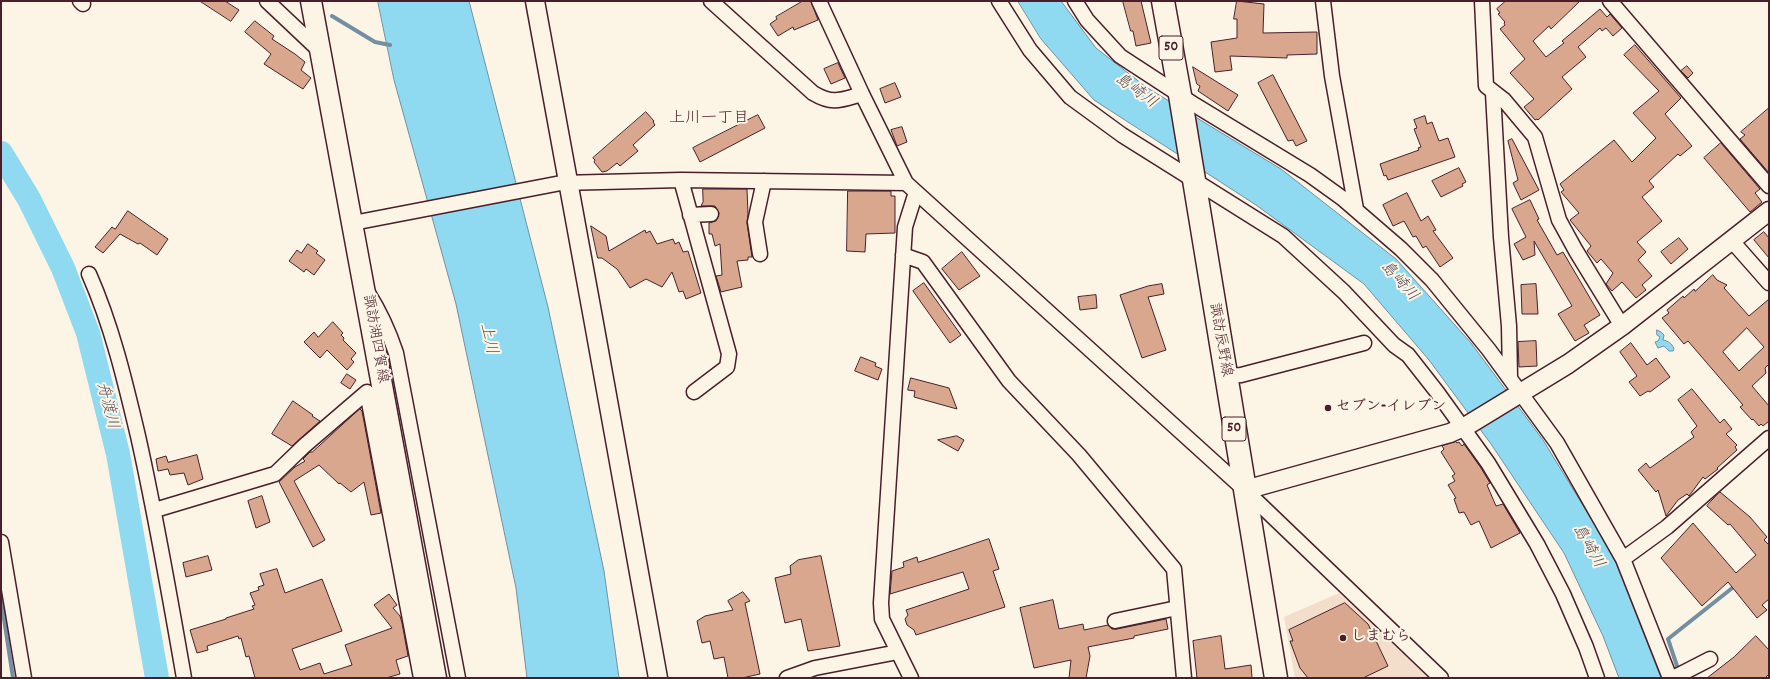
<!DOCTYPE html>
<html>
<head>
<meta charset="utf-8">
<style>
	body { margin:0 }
	#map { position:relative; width:1770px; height:679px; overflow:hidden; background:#fcf5e5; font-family:Dekko,sans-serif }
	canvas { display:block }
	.frame { position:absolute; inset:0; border:2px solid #4a1f2b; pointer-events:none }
</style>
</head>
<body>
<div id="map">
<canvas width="1770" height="679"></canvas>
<div class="frame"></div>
</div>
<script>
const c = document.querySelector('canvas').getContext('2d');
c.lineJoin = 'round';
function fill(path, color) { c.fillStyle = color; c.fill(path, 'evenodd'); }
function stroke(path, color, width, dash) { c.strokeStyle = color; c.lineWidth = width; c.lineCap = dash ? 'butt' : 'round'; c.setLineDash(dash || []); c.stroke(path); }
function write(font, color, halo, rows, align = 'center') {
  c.font = font + ' Dekko,"Klee One",sans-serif'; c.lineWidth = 4; c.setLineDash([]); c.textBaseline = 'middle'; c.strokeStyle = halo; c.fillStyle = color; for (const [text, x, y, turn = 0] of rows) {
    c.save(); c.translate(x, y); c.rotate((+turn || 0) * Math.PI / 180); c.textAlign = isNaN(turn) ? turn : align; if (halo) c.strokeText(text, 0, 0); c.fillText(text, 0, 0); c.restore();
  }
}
const built = new Path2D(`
	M1339,593L1429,678H1295L1284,617Z`);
const water = new Path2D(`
	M378,1H469L548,307L604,571L619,678H527L516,588L456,304L394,80Z
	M1018,1H1061L1096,48L1146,87L1281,169L1396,259L1471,343L1543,440L1612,553L1661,678H1619L1603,636L1564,553L1491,444L1429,360L1364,284L1256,205L1094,100L1041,39Z
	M1657,330L1661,332L1664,335L1663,340C1668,341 1672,343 1674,349L1673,351H1669L1664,346L1658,348L1655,342L1658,341L1660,337L1657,335Z`);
const stream = new Path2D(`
	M332,16L375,42L390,45
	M1,599L13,678
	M1679,672L1668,639L1736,585`);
const river = new Path2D(`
	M1,153L29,199L63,268L88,333L118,454L157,678`);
const building = new Path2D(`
	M200,1H225L239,10L231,21Z
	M803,1H811L818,20L794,30L793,27L778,36L770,24L777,19L776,17Z
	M1123,1H1141L1151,43L1136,46L1133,31H1131Z
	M1237,1L1264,4L1263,33L1317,32V54L1287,55V58L1230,56L1232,70L1215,72L1211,42L1237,38V19H1234Z
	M1506,1H1580L1551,29L1549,26L1533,41L1546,57L1564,43L1562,41L1600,9L1607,17L1610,14L1622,28L1613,36L1606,28L1602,31L1600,28L1578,47L1586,57L1562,77L1572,89L1538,120L1537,119L1535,120L1524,107L1534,99L1510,73L1525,59L1500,29L1505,25L1504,23L1505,22L1498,14L1500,13L1497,9Z
	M255,21L274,36L272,39L295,54L305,62L301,70L311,78L303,89L264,64L271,54L245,32Z
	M1635,45L1681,98L1665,114L1692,146L1680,156L1678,154L1649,181L1654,187L1642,197L1662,221L1637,242L1646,252L1638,260L1652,276L1642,285L1646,290L1636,298L1622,282L1612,291L1606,284L1613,273L1601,259L1597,263L1587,251L1591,246L1570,220L1579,213L1561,192L1564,190L1560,184L1614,140L1632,162L1656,138L1633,113L1659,91L1624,55Z
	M838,63L845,78L831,84L824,69Z
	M1687,66L1693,73L1688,78L1681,71Z
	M1193,67L1238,95L1228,111L1198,91L1200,86L1197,84Z
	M1273,75L1307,141L1296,146L1293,140L1288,141L1258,83Z
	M895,83L901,97L885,103L880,89Z
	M1769,108V173L1740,139L1745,135L1741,132Z
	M646,112L654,121L653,122L655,125L633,145L638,151L620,166L617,163L607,171L602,172L594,162L595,160L593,158Z
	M758,115L765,128L700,162L693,148Z
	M1425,116L1427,124L1432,122L1439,141L1448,138L1455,157L1388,180L1386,175L1384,176L1380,164L1419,150L1418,148L1421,147L1414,129L1417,128L1414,120Z
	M902,127L907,142L897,146L891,130Z
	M1512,139L1539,190L1521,200L1513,183L1518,180L1508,141Z
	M1721,143L1760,189L1755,193L1762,202L1750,212L1704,158Z
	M1459,168L1466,182L1462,184L1463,186L1441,197L1432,181Z
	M703,189H747L748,214L747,223L752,257H748V260L737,261L742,287L721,292L716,276L722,275L720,244L715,246L712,234H709V223L716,221L719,213L715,206H701L703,202Z
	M848,191H891V196H895V233L866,234L865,252L847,251Z
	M1407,193L1421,221L1428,216L1436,230L1433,231L1453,258L1440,267L1426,246L1423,248L1416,236L1413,237L1404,221L1393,226L1383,205Z
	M1530,200L1539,219L1537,220L1557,255L1563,252L1600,315L1584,325L1589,333L1575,341L1558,314L1572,306L1534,241L1535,255L1523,260L1514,244L1526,237L1512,209Z
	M128,211L168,239L157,255L140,243L138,244L120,234L103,253L95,247L112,227L115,229Z
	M591,226L606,236L609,251L645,230L646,233L650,231L657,244L673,239L675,244L679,242L683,252L688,251L701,293L686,299L683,291L679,292L672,272L662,287L646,279L630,288L617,269L602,258H598Z
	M1764,232L1769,238V258L1754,240Z
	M1679,238L1688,249L1671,264L1661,252Z
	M308,244L318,251L316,253L325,260L314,275L306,269L304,272L289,261L297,250L301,253Z
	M962,252L980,276L959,290L942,269Z
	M1713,275L1717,280L1727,285L1724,288L1749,316L1769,299V364L1765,368L1766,373L1752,386L1769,406V421L1763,426L1761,424L1759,426L1753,419L1752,420L1740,407L1743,405L1688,341L1684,344L1662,318L1669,313L1667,310L1683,296L1684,298L1694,289L1695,291ZM1747,328L1764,347L1739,371L1723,352Z
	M924,283L961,335L950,343L913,291Z
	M1162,284L1164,294L1148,297L1166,350L1142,358L1120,295L1148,286Z
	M1536,284L1538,314H1522L1521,285Z
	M1096,295L1097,308L1080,310L1078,297Z
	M333,322L343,333L341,335L344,338L343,340L356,353L351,359L354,362L347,370L327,350L320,358L304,342L314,332L318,337Z
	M1536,341L1537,366L1519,367L1518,342Z
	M1631,343L1647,365L1656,358L1670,377L1650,392L1648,391L1640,396L1629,382L1637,376L1620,352Z
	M861,357L876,363L875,366L882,369L878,380L855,371Z
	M347,374L356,380L350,389L341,383Z
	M911,378L949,388L957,409L914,397L915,391L908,390Z
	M1692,389L1720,423L1724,419L1732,429L1726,434L1737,445L1735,447L1737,450L1717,468L1718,469L1705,479L1703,477L1689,496L1687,494L1678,500L1666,516L1658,490L1656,492L1638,470L1646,463L1650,468L1694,437L1691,432L1697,426L1678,400Z
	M293,401L313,415L312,416L320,421L292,446L272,434Z
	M360,409L362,411L381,513L371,515L364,482L351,492L340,483L339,484L319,465L294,481L325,540L313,547L279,482L295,467L305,461L303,459L310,452H312Z
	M957,436L964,440L958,451L938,440Z
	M1456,442L1457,443L1459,442L1462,446L1464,444L1481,468L1490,483L1487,485L1496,506L1503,504L1520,533L1491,548L1479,521L1471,525L1464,512L1459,513L1454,499L1456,498L1448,485L1455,481L1452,476L1455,474L1441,452L1444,449L1442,446Z
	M197,455L203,479L188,485L184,473L170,475L168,469L158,471L156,459L166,456L168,462Z
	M1720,492L1750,517L1767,537L1764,540L1769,545V599L1762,605L1767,610L1757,618L1728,582L1702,606L1661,558L1693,523L1736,573L1756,555L1730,524L1728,525L1707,506Z
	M262,496L270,522L256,528L248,501Z
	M989,539L999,569L993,571L1005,607L916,635L914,630L907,625L905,619L908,615L906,610L969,589L963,572L890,594L892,571L904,567L903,562L917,557L918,562Z
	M208,556L212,570L186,577L183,563Z
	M821,556L840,646L808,651L801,619L785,623L775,578L791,574L790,566L798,560Z
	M277,569L285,593L322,579L342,631L292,649L300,670L320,663L324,674L352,665L345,645L392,628L374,605L389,594L397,605L393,608L400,616L402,623L408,656L396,660L400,674L386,678H255L249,656L246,657L241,638L239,639L238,636L207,646L208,650L197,653L190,630L226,619V618L254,609L252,606L255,605L250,593L259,590L258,587L264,585L260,574Z
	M743,592L750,601L745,603L760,674L742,678H728L724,657L714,659L710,641L702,643L697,621L705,616L733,610L728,601Z
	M1053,600L1059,629L1083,624L1084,630L1108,625L1112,629H1117L1166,619L1168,629L1134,636V638L1088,647L1090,656L1086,678H1069L1071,660L1034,668L1020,608Z
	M1345,603L1368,624L1388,666L1363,678H1308L1300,668L1290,641H1293L1289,630Z
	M1221,636L1225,669L1251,665L1252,678H1197L1193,641Z
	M1756,636L1769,650V674L1765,678H1707L1734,657Z`);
const minor = new Path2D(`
	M80,1L83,4
	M267,1L321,52
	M711,1L813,93C833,105 841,100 862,94
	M819,1L862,94L906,183L1245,490L1441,678
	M999,1L1030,50L1070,97L1122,135L1283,236L1344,292L1394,345L1408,355L1437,392L1488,463L1537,544L1563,594L1586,647L1597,678
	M1075,1L1087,20L1120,56L1195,105L1310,175L1342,198L1401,249L1432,280L1489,350L1557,443L1623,559L1670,678
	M1323,1L1332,76L1356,209
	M1482,1L1486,86L1504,100L1535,137L1559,220L1576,251L1622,326
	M1610,1L1769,186
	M1493,93L1501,237L1509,326L1510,377
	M681,180L729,354L727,367L694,392
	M690,215L711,214
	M353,223L561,183L681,180L906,183
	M1732,241L1769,283
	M760,254L755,222L764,181
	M903,255L923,262L1009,381L1079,455L1174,569L1184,678
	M89,274C112,326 125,381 138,436C156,516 170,597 184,678
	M368,293C380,312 389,332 396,353L458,678
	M1225,376L1241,375L1364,343
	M155,510L275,474L304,446L367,392L421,678
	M1,542L24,678
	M1623,559L1667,527L1769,438
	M1115,621L1177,608
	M787,678L815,668L898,652
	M911,678L882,619L881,603L905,227L916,192
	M1673,678L1710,659`);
const tertiary = new Path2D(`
	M535,1C578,226 616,453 658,678
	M1245,490L1450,433L1468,425L1568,364L1622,326L1769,211`);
const secondary = new Path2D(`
	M311,1L436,678`);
const primary = new Path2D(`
	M1163,1L1180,95L1276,678`);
const markers = [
	[1328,408,4,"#4a1f2b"],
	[1343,638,4,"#4a1f2b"]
];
const shields = [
	[1171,48,24],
	[1234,429,24]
];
const shieldNames = [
	["50",1171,48],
	["50",1234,429]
];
const streetNames = [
	["諏訪湖四賀線",374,339,80],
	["諏訪辰野線",1219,340,80]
];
const poiNames = [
	["セブン-イレブン",1336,408],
	["しまむら",1351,638]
];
const waterNames = [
	["島崎川",1135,92,36],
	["島崎川",1398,282,48],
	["上川",487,339,77],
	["舟渡川",106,406,76],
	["島崎川",1587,547,60]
];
const neighbourhoodNames = [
	["上川一丁目",709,120]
];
fill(built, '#f2decb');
fill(water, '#8fdaf0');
stroke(water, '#738fa1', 1);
stroke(stream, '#738fa1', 4);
stroke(river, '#8fdaf0', 24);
fill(building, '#d9a78d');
stroke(building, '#4a1f2b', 1);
stroke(minor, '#4a1f2b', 17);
stroke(tertiary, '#4a1f2b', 21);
stroke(secondary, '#4a1f2b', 23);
stroke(primary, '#4a1f2b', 25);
stroke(minor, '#fcf5e5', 14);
stroke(tertiary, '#fcf5e5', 18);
stroke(secondary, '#fcf5e5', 20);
stroke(primary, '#fcf5e5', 22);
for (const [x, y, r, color] of markers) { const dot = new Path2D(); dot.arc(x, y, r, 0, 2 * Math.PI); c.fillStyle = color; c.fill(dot); stroke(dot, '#fcf5e5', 1.5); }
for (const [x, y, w] of shields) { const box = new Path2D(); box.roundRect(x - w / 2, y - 12, w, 24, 3); c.fillStyle = '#fcf5e5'; c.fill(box); stroke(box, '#4a1f2b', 1); }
write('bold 14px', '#4a1f2b', null, shieldNames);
write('15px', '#4a1f2b', '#fcf5e5', streetNames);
write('bold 15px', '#4a1f2b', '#fcf5e5', poiNames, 'left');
write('italic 16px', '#5b4e5c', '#fcf5e5', waterNames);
write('16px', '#4a1f2b', '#fcf5e5', neighbourhoodNames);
</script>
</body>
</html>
